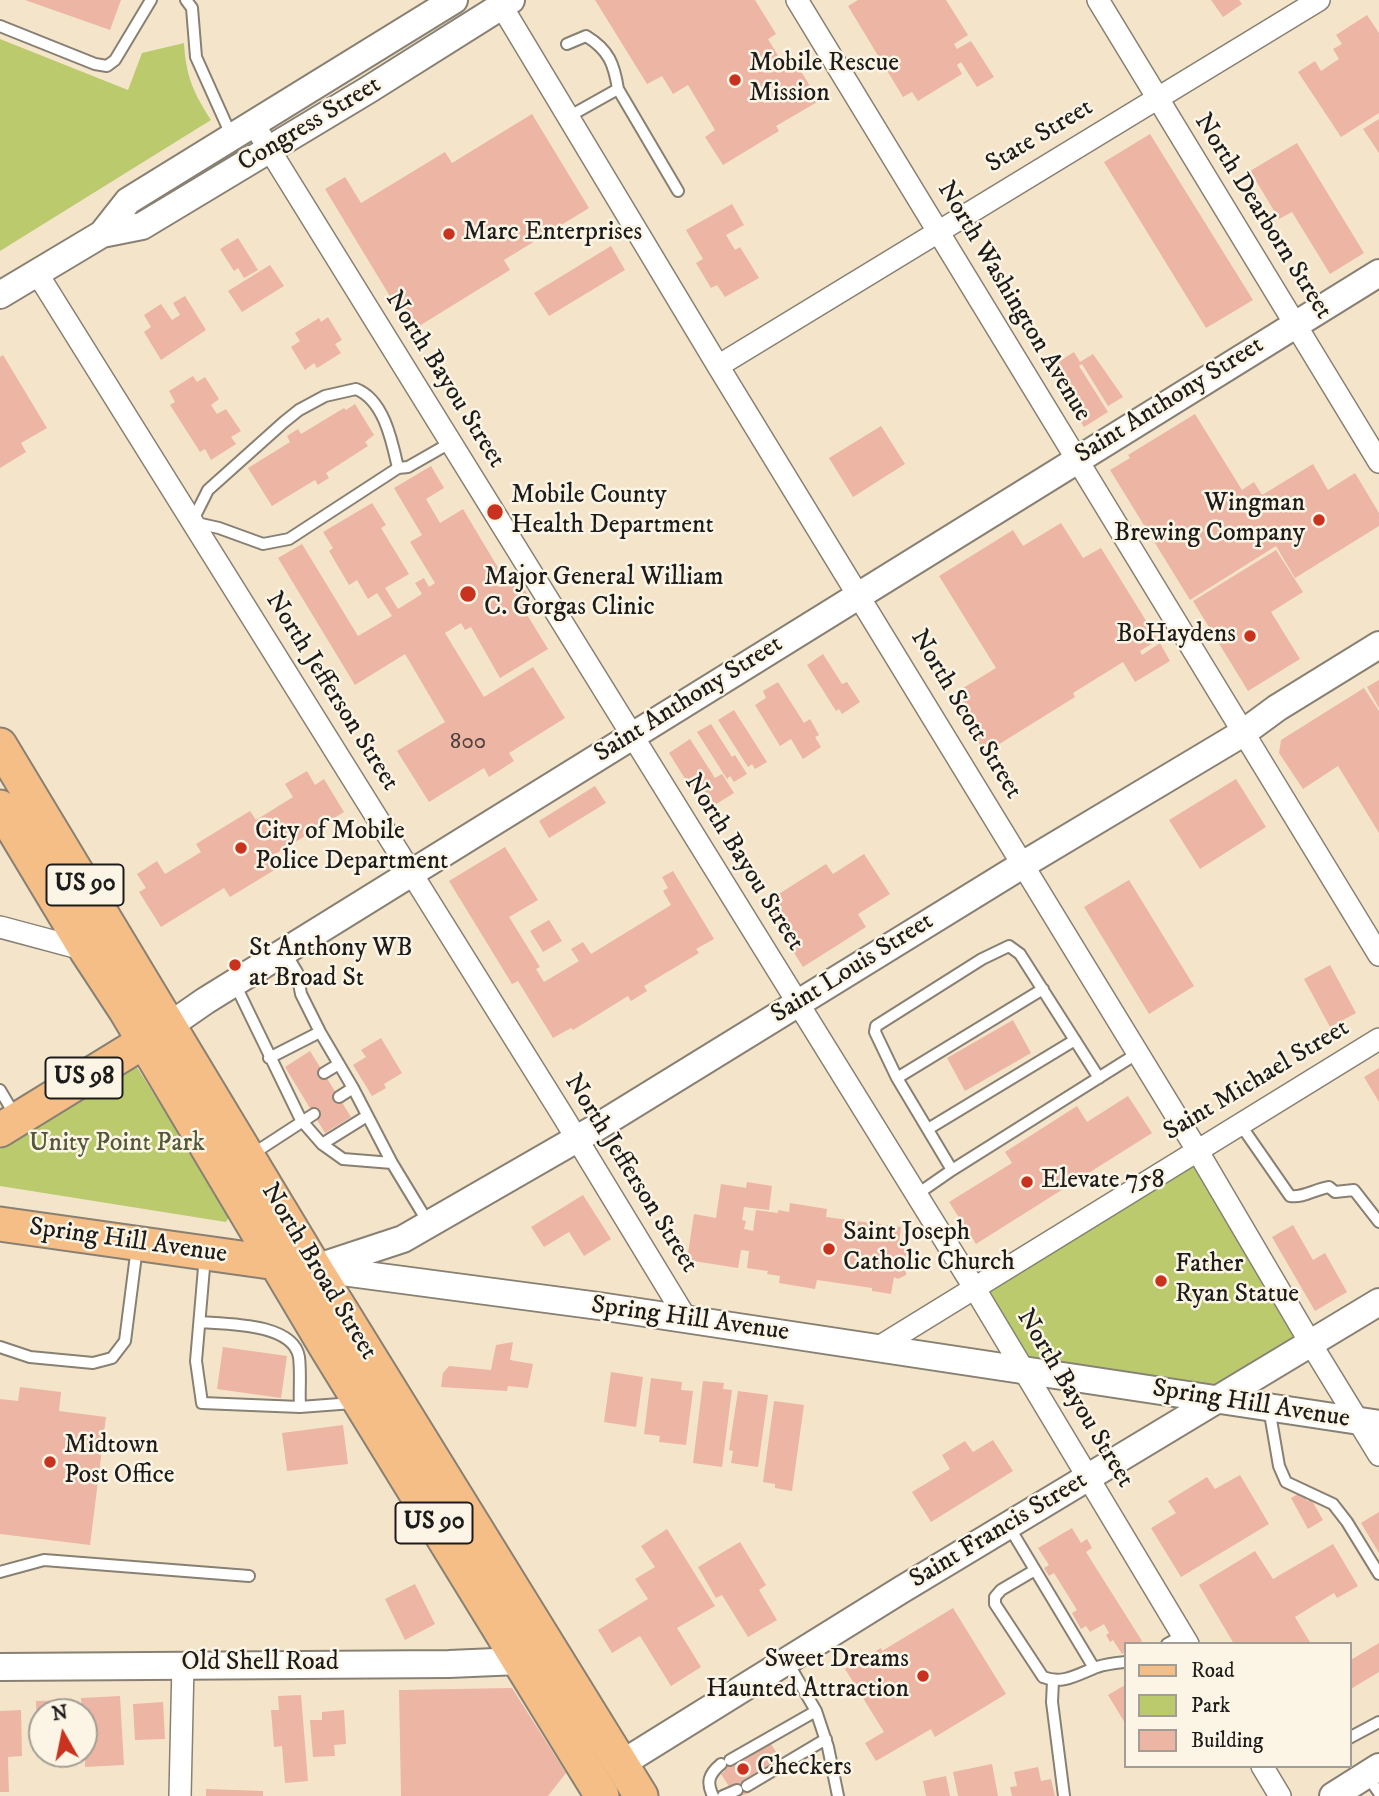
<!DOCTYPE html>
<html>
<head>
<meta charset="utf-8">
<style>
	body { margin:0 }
	#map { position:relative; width:1379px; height:1796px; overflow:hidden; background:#f4e5ca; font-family:"IM FELL DW Pica",serif }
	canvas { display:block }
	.legend { position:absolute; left:1124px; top:1642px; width:228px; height:126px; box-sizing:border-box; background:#fcf5e5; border:2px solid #a29e95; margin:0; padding:9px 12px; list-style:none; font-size:21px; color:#1c1c1c }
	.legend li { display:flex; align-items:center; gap:14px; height:35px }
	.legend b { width:35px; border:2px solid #a29e95 }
	.north { position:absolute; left:28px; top:1698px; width:70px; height:70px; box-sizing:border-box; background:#fcf5e5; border:2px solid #a29e95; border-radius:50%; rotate:351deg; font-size:19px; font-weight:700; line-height:28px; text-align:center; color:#1c1c1c }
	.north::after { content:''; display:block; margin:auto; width:24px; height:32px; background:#c8321e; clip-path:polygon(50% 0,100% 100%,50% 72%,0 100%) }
</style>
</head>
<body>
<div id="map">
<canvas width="1379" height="1796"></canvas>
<ul class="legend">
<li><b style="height:9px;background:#f6be87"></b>Road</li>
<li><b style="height:19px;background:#baca6d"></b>Park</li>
<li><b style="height:19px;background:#ecb5a4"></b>Building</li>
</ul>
<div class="north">N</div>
</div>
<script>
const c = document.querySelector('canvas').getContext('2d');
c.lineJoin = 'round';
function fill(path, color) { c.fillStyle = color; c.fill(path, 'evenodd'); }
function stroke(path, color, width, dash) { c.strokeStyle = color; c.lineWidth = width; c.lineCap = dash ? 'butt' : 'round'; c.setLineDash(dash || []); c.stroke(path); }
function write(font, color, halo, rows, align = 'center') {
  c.font = font + ' "IM FELL DW Pica",serif'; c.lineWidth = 5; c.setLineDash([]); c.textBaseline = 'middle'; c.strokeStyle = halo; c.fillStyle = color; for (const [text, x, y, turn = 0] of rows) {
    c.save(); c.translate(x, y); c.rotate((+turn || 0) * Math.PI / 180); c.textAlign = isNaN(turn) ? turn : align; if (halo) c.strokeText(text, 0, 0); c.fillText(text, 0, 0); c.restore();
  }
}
const green = new Path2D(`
	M0,39L128,90L142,53L184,43C186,76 193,92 211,120L0,251Z
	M135,1064L230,1215L226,1222L0,1186V1149Z
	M1197,1150L1311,1344L1217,1400L1023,1369L975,1289Z`);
const building = new Path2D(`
	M25,0H121L110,30Z
	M595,0H755L776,34L768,39L786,69L796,63L819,101L776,126L779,131L723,165L705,137L715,130L688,85L673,94L662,76L647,84Z
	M858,0H946L968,35L954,44L957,49L971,41L994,77L977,87L961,62L957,65L962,74L918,101L912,92L903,97L848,6Z
	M1211,0H1239L1242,4L1223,17Z
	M1367,15L1379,33V113L1341,137L1298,72L1315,61L1321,71L1339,59L1333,49L1342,44L1336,35Z
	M532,114L589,208L504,260L510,270L411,331L325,189L345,177L361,203L445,152L452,163Z
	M1379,119V153L1363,129Z
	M1150,134L1253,300L1206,328L1104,162Z
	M1297,143L1364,253L1330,274L1292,212L1279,219L1250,171Z
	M732,204L744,225L726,235L735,250L740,247L759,278L725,297L717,285L711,288L696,263L703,259L686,230Z
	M238,238L258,270L244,278L238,268L234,271L220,249Z
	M611,246L625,270L549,316L534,293Z
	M270,265L284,286L242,312L228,291Z
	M185,296L206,330L161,360L144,332L151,327L144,315L161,304L172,320L180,315L173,303Z
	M328,317L342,340L335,344L341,353L317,368L314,363L305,370L291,347L300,341L295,333L319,318L321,322Z
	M1074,352L1080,362L1093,354L1123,397L1108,406L1082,364L1079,366L1108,412L1084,427L1056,383L1059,382L1050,367Z
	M3,355L47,428L21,443L26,452L0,468V357Z
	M193,376L197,382L205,377L219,399L211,405L217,414L226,409L241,431L231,437L236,444L211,460L205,449L200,452L170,405L175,402L169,391Z
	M355,404L374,435L365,442L368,446L326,473L329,478L324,481L318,485L315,480L272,506L248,468L290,442L287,436L298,429L301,434L344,408L346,410Z
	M1195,414L1242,490L1254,482L1262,495L1313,464L1328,490L1355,473L1379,513V526L1295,578L1276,546L1190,600L1110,470L1130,458L1128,455Z
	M881,426L905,464L853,497L829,458Z
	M431,466L444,488L426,499L440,523L463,509L503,576L513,570L535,607L526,613L548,649L500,678L471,627L465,630L461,623L445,633L484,697L533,667L565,718L509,753L514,761L489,777L484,768L429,802L397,751L445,722L405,654L355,685L278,558L302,544L358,636L392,616L377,593L368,599L357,580L349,585L329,551L333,548L323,532L372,503L386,525L381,528L409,574L385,588L398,609L422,594L415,583L424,578L429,587L435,583L410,542L422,535L394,488Z
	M1061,523L1083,558L1101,548L1158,640L1140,651L1142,655L1160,643L1170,661L1135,682L1123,662L1073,693L1075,697L985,753L950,696L996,668L939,576L1013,530L1023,546Z
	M1276,550L1303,592L1271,612L1300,659L1248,691L1193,601Z
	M823,654L842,684L847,682L860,702L842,714L839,709L836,711L807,665Z
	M1379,680V708L1367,687Z
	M778,682L804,723L810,719L819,735L815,737L821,747L803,759L791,739L780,746L755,705L766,698L763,691Z
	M1364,688L1379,711V833L1338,766L1303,789L1279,753L1281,740Z
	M734,710L767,762L755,769L752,764L748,767L718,720Z
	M711,724L732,757L735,755L747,774L734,782L730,776L727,779L697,732Z
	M690,739L715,778L722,774L734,793L705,811L669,753Z
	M307,771L315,785L324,779L344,812L274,855L281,866L230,897L224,888L161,927L139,892L146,888L137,874L157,861L165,874L201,852L196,844L250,811L256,820L293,797L285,784Z
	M1236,779L1266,827L1200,869L1169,820Z
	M595,786L606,803L549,838L539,821Z
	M505,847L538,900L509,917L540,967L536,969L544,982L579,961L571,949L583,942L591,954L671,905L663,891L668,888L662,877L673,871L714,939L696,949L699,953L644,986L647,991L631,1001L628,996L573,1030L571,1028L553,1038L518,981L512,984L449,881Z
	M864,854L890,894L858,914L866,927L803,967L763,904L826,864L833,874Z
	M1129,880L1194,986L1149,1014L1084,907Z
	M549,920L562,941L543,952L530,931Z
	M1330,965L1356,1013L1330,1027L1304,979Z
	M1013,1020L1031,1053L965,1091L947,1058Z
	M381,1038L402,1073L384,1084L386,1088L372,1096L353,1065L366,1057L361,1050Z
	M310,1051L351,1117L325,1133L285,1067Z
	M1379,1068V1102L1364,1077Z
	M1128,1096L1152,1133L976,1244L949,1202L1012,1163L1005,1152L1077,1106L1087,1122Z
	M747,1182L772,1186L769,1210L744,1207L742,1220L746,1221L744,1229L753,1231L756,1210L778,1213V1210L789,1212L790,1203L827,1209L826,1217L901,1227L899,1243L904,1242L909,1247L910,1253L907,1254L906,1275L898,1279L894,1277L891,1294L872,1291V1288L817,1280L815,1289L779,1283L780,1276L767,1274L768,1271L747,1268L749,1251L741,1250L738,1268L687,1260L694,1214L716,1218L721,1184L746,1188Z
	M583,1195L611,1239L584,1256L569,1232L544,1247L531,1227Z
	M1293,1225L1313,1260L1325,1253L1347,1292L1315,1311L1272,1237Z
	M513,1342L510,1360L533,1364L528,1388L508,1386L507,1391L441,1387L443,1373L449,1366L491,1370L496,1345Z
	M223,1347L287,1356L281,1398L217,1389Z
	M611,1372L643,1377L636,1427L604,1422Z
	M651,1378L682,1382L681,1390L693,1391L686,1445L659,1442L660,1436L644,1434Z
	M703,1381L724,1383L723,1389L732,1390L722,1467L693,1463Z
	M20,1387L61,1392L59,1411L106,1417L90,1545L0,1534V1399L18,1401Z
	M738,1391L768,1395L758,1467L731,1463L733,1451L729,1450Z
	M774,1401L804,1405L792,1491L775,1488V1484L763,1482Z
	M343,1425L348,1464L287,1471L282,1433Z
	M993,1440L1013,1471L931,1522L912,1492L950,1469L942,1455L965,1441L973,1452Z
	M1240,1475L1269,1524L1181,1577L1151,1528L1176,1513L1168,1501L1207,1477L1215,1489Z
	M1302,1492L1307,1501L1311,1499L1323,1520L1308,1529L1291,1498Z
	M1379,1512V1553L1361,1523Z
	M1072,1528L1081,1543L1087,1539L1092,1548L1086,1552L1142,1641L1138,1644H1125V1652L1122,1654L1113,1640L1110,1642L1106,1635L1109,1633L1104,1624L1090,1632L1086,1626L1081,1629L1072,1613L1077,1610L1054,1573L1049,1576L1044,1568L1049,1565L1038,1548Z
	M667,1529L715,1606L677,1628L701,1667L671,1686L640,1636L612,1653L598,1630L648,1599L635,1579L655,1567L641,1546Z
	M740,1542L766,1585L759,1590L777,1620L748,1637L722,1595L716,1598L698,1567Z
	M1333,1544L1358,1586L1337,1598L1334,1593L1295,1617L1311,1644H1234L1199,1585L1255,1551L1273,1579Z
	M415,1584L435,1624L405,1640L385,1599Z
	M953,1608L1006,1694L935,1737L931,1729L876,1761L865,1743L884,1732L845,1669L881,1648L882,1651Z
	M1379,1643V1672L1349,1690V1661Z
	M1125,1685V1723L1108,1695Z
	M512,1688L566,1773L548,1796H401L399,1690Z
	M301,1695L308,1781L285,1783L282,1746L274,1747L271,1710H279L278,1696Z
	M120,1696L124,1765L85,1767L84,1712H82L81,1698Z
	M72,1700V1712H42V1754H38L36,1701Z
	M163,1702L165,1739L135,1740L133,1704Z
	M21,1710L22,1756L8,1757L9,1792H0V1711Z
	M344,1710L346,1744L334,1745L335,1756L313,1757L310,1720H322V1712Z
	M771,1744L780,1758L743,1780L750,1793L741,1796L734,1785L730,1788L721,1774L725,1771L719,1760L727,1755L734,1766Z
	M992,1764L998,1796H958L953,1772Z
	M1038,1767L1041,1781L1051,1779L1055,1796H1012L1010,1787L1017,1786L1014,1772Z
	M946,1776L950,1796H926L923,1781Z
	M206,1789L263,1791V1796H206Z`);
const service = new Path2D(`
	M186,0L192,8L196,57L232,137
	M0,26L95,64L107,66L115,60L151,0
	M567,44L586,36C609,50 614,64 618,89L568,117
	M618,89L678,191
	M356,389C384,400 392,441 398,468L289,539L263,544L219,528L192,522L208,490L284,422L299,410L325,396Z
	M398,468L408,467L450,443
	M235,984L301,1120L322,1144L343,1159L392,1163L353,1088L320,1032L301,994L297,972L285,952
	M269,1058L320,1032
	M324,1073L339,1064
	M897,1078L1043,989
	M0,1090L16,1117
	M339,1097L353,1088
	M1240,1124L1290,1196C1304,1198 1315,1189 1329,1187L1335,1192L1354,1190L1379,1222
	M928,1129L1075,1040
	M322,1144L367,1116
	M251,1155L314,1114
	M392,1163L429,1224
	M952,1170L897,1078L875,1032L876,1026L982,959L1009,946L1020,954L1099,1078
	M916,1195L952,1170L1138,1053
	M205,1256L196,1361L202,1403L300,1407L353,1403
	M200,1322C227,1324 293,1323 299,1357C301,1373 299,1391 300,1407
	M0,1347L30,1357L93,1363L112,1358L125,1341L137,1247
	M1269,1408L1279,1466L1286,1482L1333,1504L1347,1522L1379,1574
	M1008,1525L1094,1668
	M1035,1570L1001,1590L995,1597V1604L1043,1677C1063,1685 1078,1674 1097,1667C1106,1664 1116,1663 1125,1662
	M0,1572L44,1560L249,1576
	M1167,1644L1183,1635
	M787,1661L816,1711L828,1747L838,1796
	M1053,1681L1052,1702L1064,1796
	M1349,1738L1379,1722
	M730,1760L816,1711
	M1367,1775L1379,1793
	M747,1786L826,1739
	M713,1796C706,1782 709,1774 721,1764
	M723,1796L737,1790`);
const minor = new Path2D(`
	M498,0L718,366L1197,1150L1311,1344L1379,1455
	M797,0L1379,955
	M1098,0L1379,462
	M253,123L975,1289L1188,1644
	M37,273L563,1116L687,1320
	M718,366L1319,0
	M0,927L86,950
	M879,1347L1379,1039
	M1262,1766L1280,1796
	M180,1796L183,1664`);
const tertiary = new Path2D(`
	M102,234L128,201L454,0
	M0,295L102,234L142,226L368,90L511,0
	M169,1026L205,1001L1379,273
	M315,1268L403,1239L594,1129L1024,864L1243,733L1277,708L1379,645
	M320,1269L599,1306L1379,1424
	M0,1667L449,1664L519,1661
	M621,1764L901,1590L1379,1302
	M1333,1796L1379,1767`);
const primary = new Path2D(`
	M0,745L315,1268L641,1796
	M0,807L86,950L126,1011L326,1347L602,1796
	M0,1130L161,1031
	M0,1224L291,1265`);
const markers = [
	[735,80,7,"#c8321e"],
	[449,234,7,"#c8321e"],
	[495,512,9,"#c8321e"],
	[1319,520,7,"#c8321e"],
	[468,594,9,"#c8321e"],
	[1250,636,7,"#c8321e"],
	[241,848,7,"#c8321e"],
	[235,965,7,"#c8321e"],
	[1027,1182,7,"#c8321e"],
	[829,1249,7,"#c8321e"],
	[1161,1281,7,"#c8321e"],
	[50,1462,7,"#c8321e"],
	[923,1676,7,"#c8321e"],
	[743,1769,7,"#c8321e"]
];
const numberNames = [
	["800",468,743]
];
const shields = [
	[85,885,77],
	[84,1078,77],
	[434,1523,77]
];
const shieldNames = [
	["US 90",85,885],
	["US 98",84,1078],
	["US 90",434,1523]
];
const poiNames = [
	["Mobile Rescue",749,65],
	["Mission",749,95],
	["Marc Enterprises",463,234],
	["Mobile County",511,497],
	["Health Department",511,527],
	["Wingman",1305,505,"right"],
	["Brewing Company",1305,535,"right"],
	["Major General William",484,579],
	["C. Gorgas Clinic",484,609],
	["BoHaydens",1236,636,"right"],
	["City of Mobile",255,833],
	["Police Department",255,863],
	["St Anthony WB",249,950],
	["at Broad St",249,980],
	["Elevate 758",1041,1182],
	["Saint Joseph",843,1234],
	["Catholic Church",843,1264],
	["Father",1175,1266],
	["Ryan Statue",1175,1296],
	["Midtown",64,1447],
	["Post Office",64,1477],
	["Sweet Dreams",909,1661,"right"],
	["Haunted Attraction",909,1691,"right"],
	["Checkers",757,1769]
];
const streetNames = [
	["Congress Street",310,125,-31],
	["State Street",1040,137,-31],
	["North Dearborn Street",1262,217,58],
	["North Washington Avenue",1013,302,59],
	["North Bayou Street",444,380,58],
	["Saint Anthony Street",1170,401,-32],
	["North Jefferson Street",331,692,58],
	["Saint Anthony Street",689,700,-32],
	["North Scott Street",965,715,59],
	["North Bayou Street",743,863,58],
	["Saint Louis Street",853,969,-32],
	["Saint Michael Street",1257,1081,-31],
	["North Jefferson Street",630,1174,58],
	["Spring Hill Avenue",128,1242,8],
	["North Broad Street",318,1272,59],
	["Spring Hill Avenue",690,1320,8],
	["North Bayou Street",1074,1399,59],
	["Spring Hill Avenue",1251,1405,9],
	["Saint Francis Street",999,1531,-31],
	["Old Shell Road",260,1664]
];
const parkNames = [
	["Unity Point Park",117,1145]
];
fill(green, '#baca6d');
fill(building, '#ecb5a4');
stroke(service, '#888073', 14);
stroke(minor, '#888073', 24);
stroke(tertiary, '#888073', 30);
stroke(primary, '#888073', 37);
stroke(service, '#fff', 10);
stroke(minor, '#fff', 21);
stroke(tertiary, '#fff', 26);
stroke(primary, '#f6be87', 33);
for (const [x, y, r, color] of markers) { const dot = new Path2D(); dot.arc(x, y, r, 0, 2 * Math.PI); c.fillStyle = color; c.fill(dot); stroke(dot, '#fcf5e5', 2.5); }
write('23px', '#50423e', null, numberNames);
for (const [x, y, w] of shields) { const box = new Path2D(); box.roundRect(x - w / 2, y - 20.5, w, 41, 5); c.fillStyle = '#fcf5e5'; c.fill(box); stroke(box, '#1c1c1c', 2); }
write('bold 24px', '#1c1c1c', null, shieldNames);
write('26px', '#1c1c1c', '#fcf5e5', poiNames, 'left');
write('26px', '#1c1c1c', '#fcf5e5', streetNames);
write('26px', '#535938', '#fcf5e5', parkNames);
</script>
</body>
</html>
